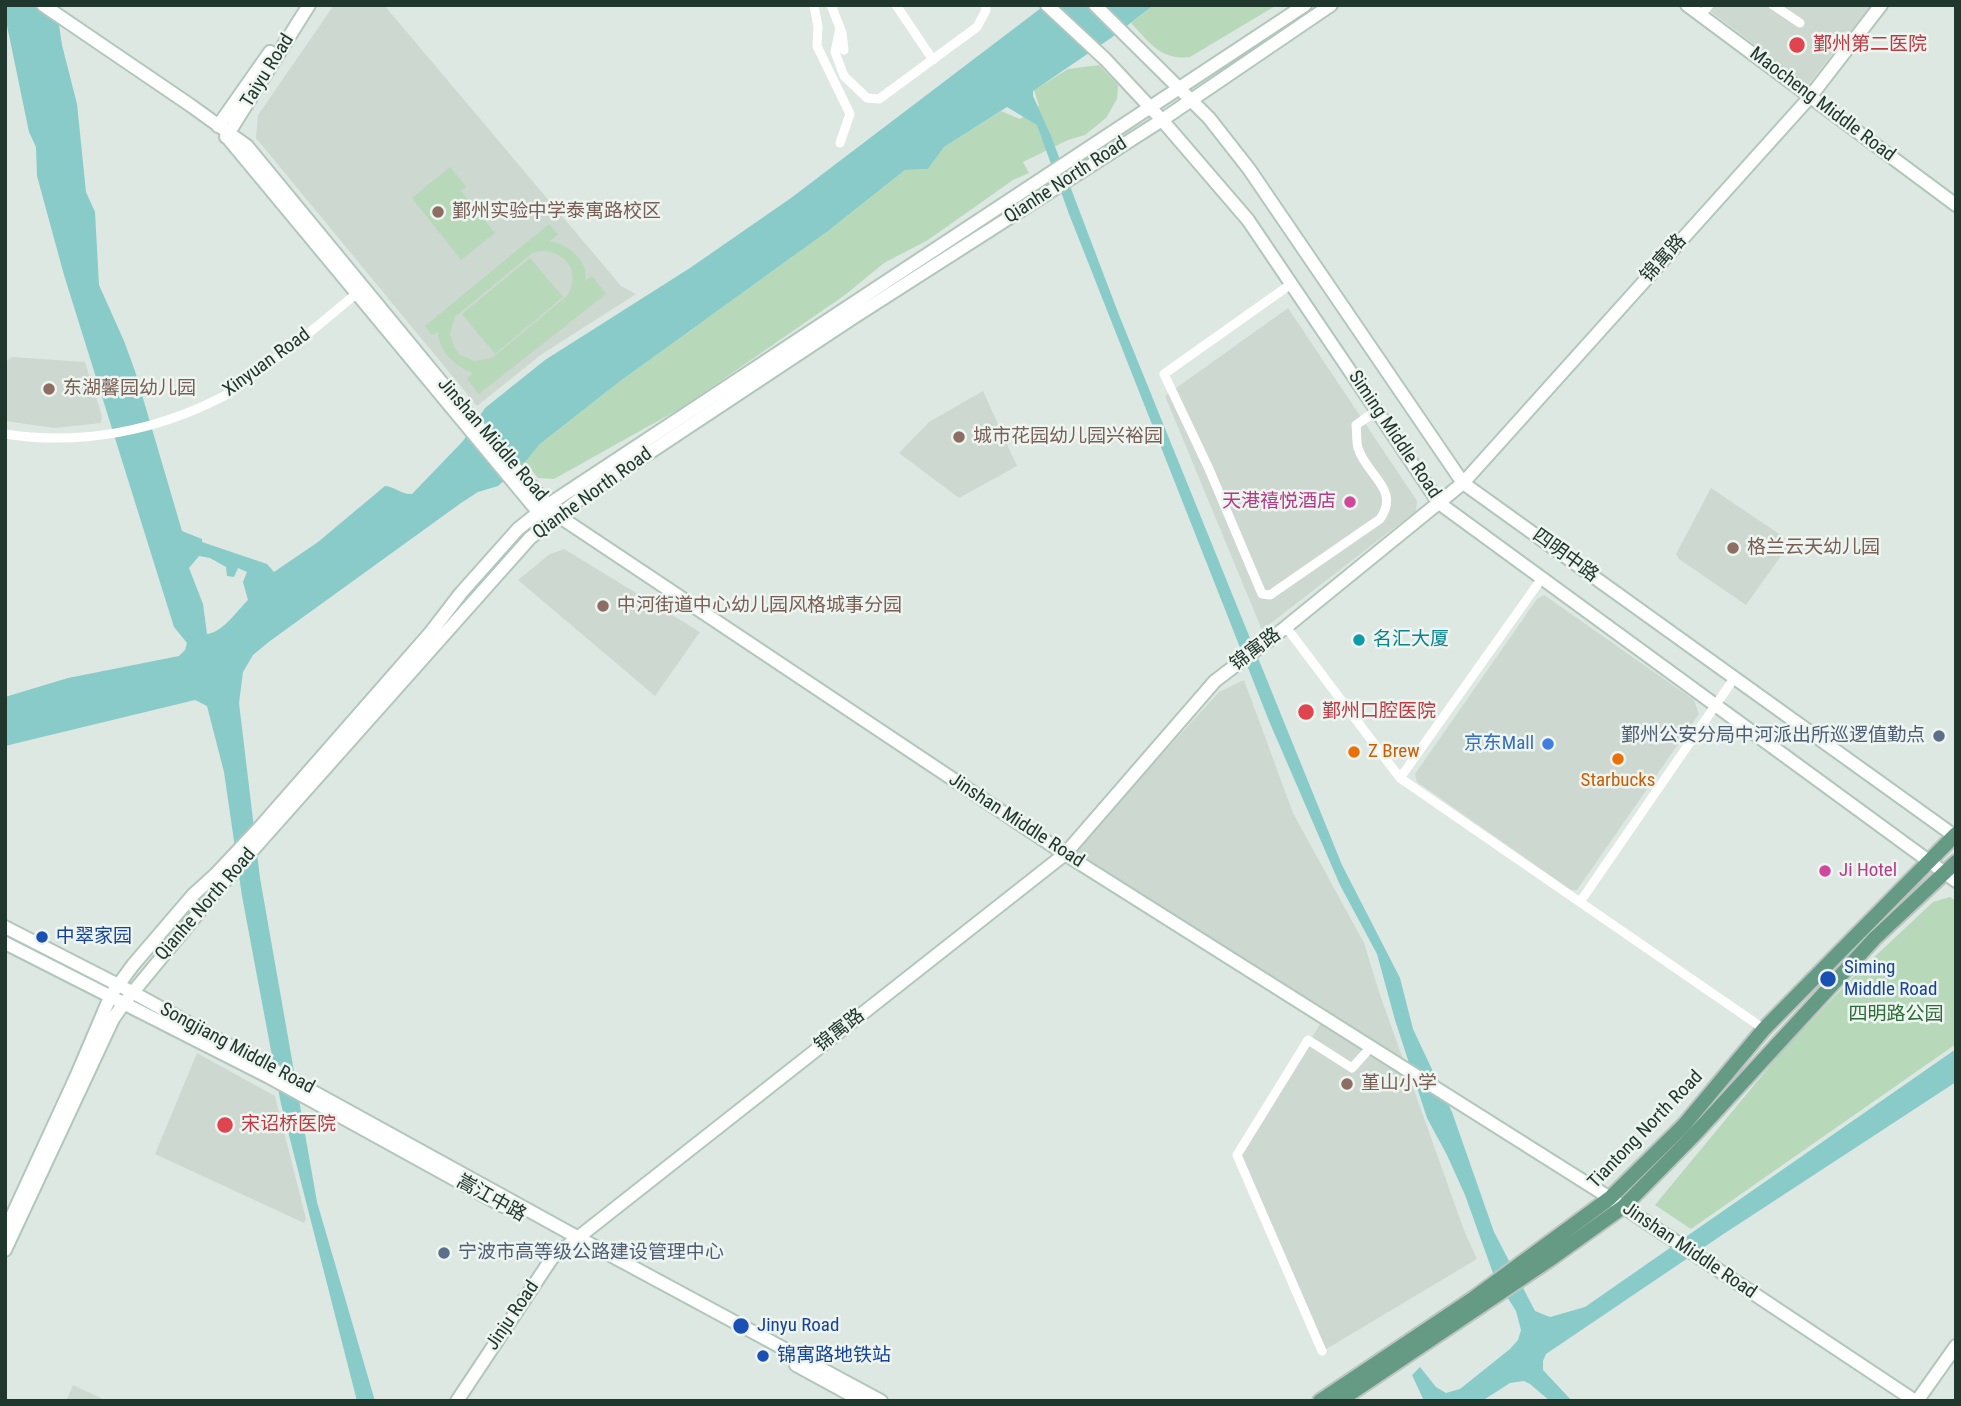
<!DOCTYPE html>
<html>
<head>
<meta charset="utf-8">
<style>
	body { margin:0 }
	#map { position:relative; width:1961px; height:1406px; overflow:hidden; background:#dee8e2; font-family:"Roboto Condensed",sans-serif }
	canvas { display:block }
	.frame { position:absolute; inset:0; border:7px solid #20372d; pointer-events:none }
</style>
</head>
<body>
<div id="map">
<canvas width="1961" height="1406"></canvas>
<div class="frame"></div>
</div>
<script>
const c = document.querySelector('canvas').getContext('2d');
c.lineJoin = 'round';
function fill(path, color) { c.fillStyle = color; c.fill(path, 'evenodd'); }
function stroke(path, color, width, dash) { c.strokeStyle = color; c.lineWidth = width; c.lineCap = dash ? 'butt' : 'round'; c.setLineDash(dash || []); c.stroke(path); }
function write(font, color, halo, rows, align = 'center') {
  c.font = font + ' "Roboto Condensed","Noto Sans SC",sans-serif'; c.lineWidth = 5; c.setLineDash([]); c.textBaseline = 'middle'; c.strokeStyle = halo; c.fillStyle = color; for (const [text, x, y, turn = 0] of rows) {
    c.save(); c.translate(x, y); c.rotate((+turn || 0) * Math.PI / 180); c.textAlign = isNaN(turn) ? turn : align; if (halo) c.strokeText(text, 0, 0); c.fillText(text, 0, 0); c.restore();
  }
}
const built = new Path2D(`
	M334,5H384L621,286L636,294L542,354L477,406L256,138L258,115Z
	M1702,5H1871L1808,85Z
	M1288,308L1417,501L1416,511L1262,630L1165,396Z
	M12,357L85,362L102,416L101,423L55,428L5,421V362Z
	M983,391L1017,466L959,498L899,453L929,422Z
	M1711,488L1791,542L1746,605L1679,559L1676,554Z
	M564,549L700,632L655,696L518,580L550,554Z
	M1544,595L1694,700L1699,714L1577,890H1571L1417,782L1415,774L1537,599Z
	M1244,680L1293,813L1364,943L1379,992L1465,1233L1477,1259L1323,1351L1240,1155L1327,1013L1072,852L1219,692Z
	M197,1053L275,1096L306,1219L304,1223L155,1154Z
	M73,1385L107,1401H66Z`);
const green = new Path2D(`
	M1154,5H1277L1190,57C1161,61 1149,42 1131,23Z
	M1099,65L1118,85L1117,99L1106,118L1085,135L1068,140L1023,162L1029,173L1013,180L928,240L884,263L845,295L683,407L554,479L538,478L525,462L540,444L619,382L828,231L905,170L928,169L944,147L1001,111L1020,119L1039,106L1034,90L1068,69Z
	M450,167L466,187L461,191L495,233L461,260L412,198Z
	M549,224L558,234L550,241C567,244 590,261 585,281L592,276L606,294L479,394L467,379L473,373C455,366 439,352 438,332L432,335L425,326ZM539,251C565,250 581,271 568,295L492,358L474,361L459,354L454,347L450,333L455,317L531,254Z
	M530,258L563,297L495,354L462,314Z
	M1950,897L1956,901V1044L1691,1229L1655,1205L1783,1050L1854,976L1933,902Z`);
const water = new Path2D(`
	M5,5H56L62,45L77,104L86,192L95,212L99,285L124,341L135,371L182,531L202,539V542L267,564L274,572L318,542L385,486C396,487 402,495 412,494L463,441L485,408L545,360L690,268L791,198L1045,5H1154L1111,38L1033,91V96L1051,136L1119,315L1342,865L1400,978L1413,1029L1452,1112L1494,1232L1535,1311L1550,1317L1585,1307L1956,1049V1082L1722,1235L1546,1354L1543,1361V1370L1572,1401H1550L1530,1384L1524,1381L1510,1383L1482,1401H1424L1412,1375L1420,1367L1436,1387L1446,1393L1460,1389L1510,1349L1518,1340L1521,1330L1516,1311L1494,1276L1465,1195L1447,1155L1427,1118L1395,1020L1377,954L1340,885L1269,721L1069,214L1037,125L1007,107L944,147L928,169L905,170L828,231L619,382L540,444L525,462L498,486L478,492L461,503L270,641L253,655L243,672L239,703L260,878L317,1202L375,1401H357L281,1104L242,896L224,772L207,706L195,700L5,746V697L68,678L179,656L185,650L187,643L174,627L64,275L37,176L36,147L29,132L5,16ZM199,556L210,558L226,567L227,576L234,577L238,568L247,572L243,582L248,600C236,612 223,632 207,634L203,604L189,568Z`);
const street = new Path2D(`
	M814,5L818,27L817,46L850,114L840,143
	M831,5L842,33L844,50
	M896,5L933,60
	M1773,5L1800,23
	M1701,15L1709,5
	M840,28L835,52L844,76L867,98L879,99L977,27L986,10L985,5
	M1291,284L1164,374L1209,469L1262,594L1270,595L1380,519C1401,489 1366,475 1358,448C1356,441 1357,432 1356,425L1376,411
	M5,434C80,446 157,431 224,396C235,390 245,381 255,374C290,350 323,321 356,294
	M1286,627L1400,778L1764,1029
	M1400,778L1542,578
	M1580,902L1735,677
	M1322,1351L1237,1155L1308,1040L1352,1068L1371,1047`);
const secondary = new Path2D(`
	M43,5L190,105L247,146L470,417L557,515L1065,854L1610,1198L1915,1401
	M1047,5L1105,59L1162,120L1248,220L1439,503L1956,881
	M1095,5L1209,118L1249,169L1463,483L1956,837
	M1687,5L1956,205
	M218,126L270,52
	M226,137L309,5
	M227,137L544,519
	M5,927L132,992L577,1237L881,1401
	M5,943L269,1077L503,1206
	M7,1227L76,1077L111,995L133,965L193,895L215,875L262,825L431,632L461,593L518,529L548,505L1305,5
	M5,1250L113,1019L124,1003L218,889L530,538L581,498L854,317L1162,120L1331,5
	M796,1365L862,1401
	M457,1401L552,1258L1065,854L1215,681L1286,627L1463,483L1810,97L1881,5
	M1917,1401L1956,1346`);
const primary = new Path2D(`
	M1320,1401L1474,1298L1610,1198L1684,1125L1764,1029L1956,834
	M1339,1401L1549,1260L1623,1207L1694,1135L1875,938L1956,862`);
const markers = [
	[1797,45,9,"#e0444e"],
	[438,212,7,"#8d6e63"],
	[49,389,7,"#8d6e63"],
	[959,437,7,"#8d6e63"],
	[1350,502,7,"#d1479c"],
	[1733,548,7,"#8d6e63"],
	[603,606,7,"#8d6e63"],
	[1359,640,7,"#0f9aa8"],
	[1306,712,9,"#e0444e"],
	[1939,736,7,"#5c6f8a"],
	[1548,744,7,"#3f7fe0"],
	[1354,752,7,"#e8710a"],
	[1618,759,7,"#e8710a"],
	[1825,871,7,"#d1479c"],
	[42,937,7,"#1a4fb4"],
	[1828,979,9,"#1a4fb4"],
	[1347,1084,7,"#8d6e63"],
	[225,1125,9,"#e0444e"],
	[444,1253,7,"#5c6f8a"],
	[741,1326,9,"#1a4fb4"],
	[763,1356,7,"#1a4fb4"]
];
const healthNames = [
	["鄞州第二医院",1813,45],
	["鄞州口腔医院",1322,712],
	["宋诏桥医院",241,1125]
];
const streetNames = [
	["Taiyu Road",268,71,-58],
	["Maocheng Middle Road",1822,105,37],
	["Qianhe North Road",1066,181,-33],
	["锦寓路",1664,259,-48],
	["Xinyuan Road",267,363,-36],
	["Siming Middle Road",1394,435,56],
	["Jinshan Middle Road",492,440,49],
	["Qianhe North Road",593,494,-36],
	["四明中路",1565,556,36],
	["锦寓路",1256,650,-37],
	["Jinshan Middle Road",1016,821,33],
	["Qianhe North Road",206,905,-49],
	["锦寓路",840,1031,-38],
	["Songjiang Middle Road",237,1049,28],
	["Tiantong North Road",1646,1130,-46],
	["嵩江中路",491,1199,29],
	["Jinshan Middle Road",1689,1251,34],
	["Jinju Road",513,1316,-56]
];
const educationNames = [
	["鄞州实验中学泰寓路校区",452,212],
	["东湖馨园幼儿园",63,389],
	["城市花园幼儿园兴裕园",973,437],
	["格兰云天幼儿园",1747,548],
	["中河街道中心幼儿园风格城事分园",617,606],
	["堇山小学",1361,1084]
];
const hotelNames = [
	["天港禧悦酒店",1336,502],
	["Ji Hotel",1839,871,"left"]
];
const cultureNames = [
	["名汇大厦",1373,640]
];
const serviceNames = [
	["鄞州公安分局中河派出所巡逻值勤点",1925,736],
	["宁波市高等级公路建设管理中心",458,1253,"left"]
];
const shopNames = [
	["京东Mall",1534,744]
];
const foodNames = [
	["Z Brew",1368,752],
	["Starbucks",1618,781,"center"]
];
const transitNames = [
	["中翠家园",56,937],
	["Siming",1844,968],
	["Middle Road",1844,990],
	["Jinyu Road",757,1326],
	["锦寓路地铁站",777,1356]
];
const parkNames = [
	["四明路公园",1896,1015]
];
fill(built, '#ccd8d0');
fill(green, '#b7d9ba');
fill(water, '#88cbc9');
stroke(secondary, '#b2c7bc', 16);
stroke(primary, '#bcc3c0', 18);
stroke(street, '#fff', 9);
stroke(secondary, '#fff', 12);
stroke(primary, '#659b84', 14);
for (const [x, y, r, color] of markers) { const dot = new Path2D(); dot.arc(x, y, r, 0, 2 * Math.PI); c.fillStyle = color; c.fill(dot); stroke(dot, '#eef5f0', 2.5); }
write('19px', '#be3a42', '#eef5f0', healthNames, 'left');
write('19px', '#20372d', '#eef5f0', streetNames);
write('19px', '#785e54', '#eef5f0', educationNames, 'left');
write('19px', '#b23c85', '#eef5f0', hotelNames, 'right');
write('19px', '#0d838f', '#eef5f0', cultureNames, 'left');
write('19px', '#4e5e75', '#eef5f0', serviceNames, 'right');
write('19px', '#366cbe', '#eef5f0', shopNames, 'right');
write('19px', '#c56008', '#eef5f0', foodNames, 'left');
write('19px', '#164399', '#eef5f0', transitNames, 'left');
write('19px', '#2d6b3a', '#eef5f0', parkNames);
</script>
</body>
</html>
